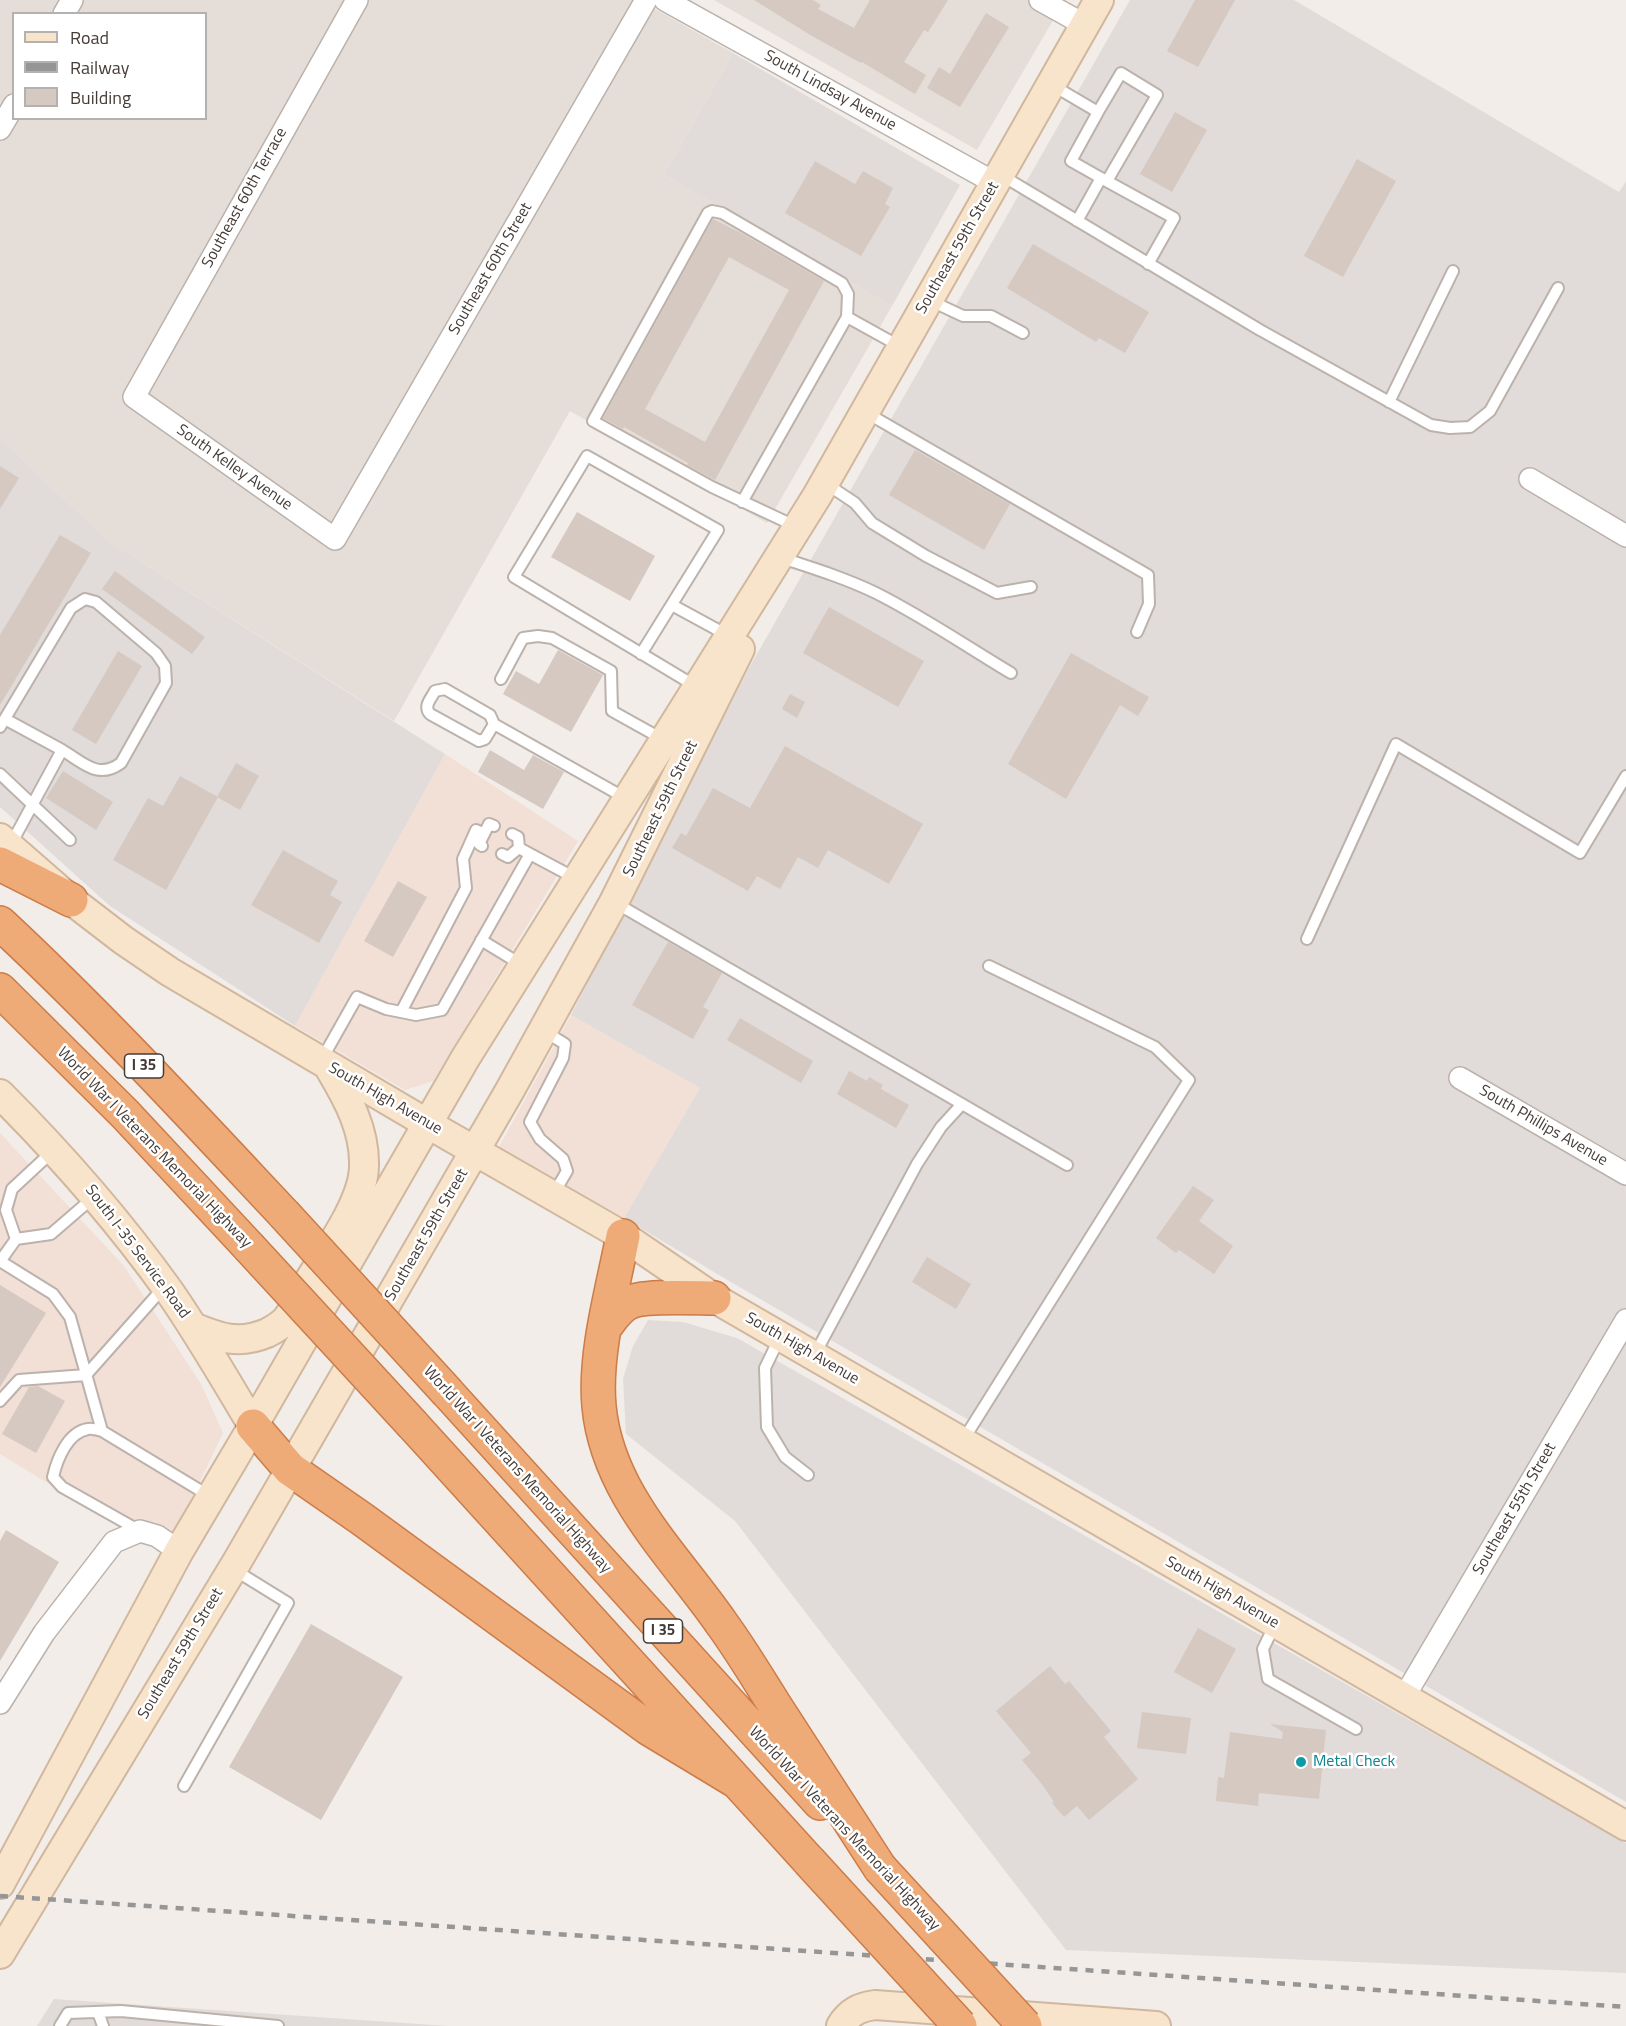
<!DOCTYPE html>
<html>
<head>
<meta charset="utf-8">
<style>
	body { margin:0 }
	#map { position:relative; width:1626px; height:2026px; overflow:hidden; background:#f2ede8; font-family:"Titillium Web",sans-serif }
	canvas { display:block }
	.legend { position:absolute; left:12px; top:12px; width:195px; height:108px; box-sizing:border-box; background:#fff; border:2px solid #b5b1af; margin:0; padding:8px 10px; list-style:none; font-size:18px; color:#453c37 }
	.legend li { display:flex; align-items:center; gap:12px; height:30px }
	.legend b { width:30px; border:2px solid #b5b1af }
</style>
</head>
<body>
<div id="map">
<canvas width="1626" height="2026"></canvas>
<ul class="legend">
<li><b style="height:8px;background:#f8e3cb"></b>Road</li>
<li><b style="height:8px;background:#969696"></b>Railway</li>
<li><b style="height:16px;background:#d5c9c2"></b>Building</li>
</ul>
</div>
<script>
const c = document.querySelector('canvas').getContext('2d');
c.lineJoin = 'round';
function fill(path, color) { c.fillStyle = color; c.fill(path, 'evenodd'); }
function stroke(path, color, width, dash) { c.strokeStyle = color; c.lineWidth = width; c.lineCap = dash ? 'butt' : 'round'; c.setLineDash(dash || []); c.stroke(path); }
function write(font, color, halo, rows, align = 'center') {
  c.font = font + ' "Titillium Web",sans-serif'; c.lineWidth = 5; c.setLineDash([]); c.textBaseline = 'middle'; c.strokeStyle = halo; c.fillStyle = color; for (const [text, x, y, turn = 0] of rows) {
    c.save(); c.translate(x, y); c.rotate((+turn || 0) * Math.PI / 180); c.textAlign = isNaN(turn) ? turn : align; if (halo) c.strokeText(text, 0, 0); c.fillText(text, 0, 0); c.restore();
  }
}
const residential = new Path2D(`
	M0,0H639L733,53L664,175L892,306L767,523L570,411L394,721L107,540L0,438ZM14,14H206V118H14Z
	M714,0H1065L977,150Z`);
const commercial = new Path2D(`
	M445,754L578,841L433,1081L405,1090L295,1026Z
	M571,1015L700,1088L624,1218L498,1149Z
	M0,1133L124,1266L201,1384L223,1433L180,1523L163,1553L0,1454Z`);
const industrial = new Path2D(`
	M1130,0H1294L1619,192L1626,181V1802L724,1278L624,1218L700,1088L571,1015L749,668Z
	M733,53L960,185L892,306L664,175Z
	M0,438L107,540L445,754L295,1026L110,906L0,807Z
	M648,1320L683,1322L737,1338L1626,1843V1973L1066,1950L735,1521L626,1434L623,1379L633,1346Z
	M54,1999L448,2026H37Z`);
const building = new Path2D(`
	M754,0H813L821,5L818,9L854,28L870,0H948L928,32L924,30L904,62L926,75L915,94L862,62L861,63L812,36Z
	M1195,0H1235L1198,67L1167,51Z
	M986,13L1009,27L960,107L927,88L939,67L950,74Z
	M1175,112L1207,130L1172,192L1140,174Z
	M1357,159L1396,181L1343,277L1304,256Z
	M815,161L855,184L863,171L893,188L885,204L890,207L861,256L785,213Z
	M713,219L741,233L824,281L715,480L687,465L688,463L624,427L623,429L603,418ZM729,257L789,290L705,442L645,409Z
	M1033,244L1149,312L1125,353L1099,338L1096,342L1007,288Z
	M915,450L1010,504L984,550L889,495Z
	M0,466L19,478L0,509Z
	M577,512L655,556L630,601L551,557Z
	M60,535L91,553L0,705V635Z
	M115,571L205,637L192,654L102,589Z
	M829,607L924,661L898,707L803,653Z
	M558,650L603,675L571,732L503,694L516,671L539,684Z
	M118,651L142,666L96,744L72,730Z
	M1071,653L1149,697L1138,716L1120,705L1066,799L1008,764Z
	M790,694L805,702L797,718L782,709Z
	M785,746L923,824L889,884L828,850L818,868L798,857L780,889L757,876L748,891L672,848L681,833L686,836L713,788L750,808Z
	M490,750L524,770L533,755L564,772L543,809L478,772Z
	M236,763L259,776L240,810L217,797Z
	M63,771L113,802L96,830L46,798Z
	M180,776L218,797L166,890L113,860L148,798L163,806Z
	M283,850L338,881L330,895L342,902L319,943L251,905Z
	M398,881L427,897L393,957L364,941Z
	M668,942L722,973L703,1007L709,1010L693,1039L632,1005Z
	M740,1018L813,1061L801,1083L727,1040Z
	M849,1071L867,1081L869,1077L883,1085L881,1089L909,1105L896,1128L837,1094Z
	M1193,1186L1214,1200L1199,1221L1233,1246L1214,1274L1179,1250L1176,1253L1156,1238Z
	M927,1257L971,1284L956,1309L912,1282Z
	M0,1285L46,1313L0,1387Z
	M38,1386L65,1401L36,1453L2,1434L29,1387Z
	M6,1530L59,1562L0,1661V1541Z
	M311,1624L403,1677L321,1820L229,1767Z
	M1198,1628L1236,1649L1212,1693L1174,1672Z
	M1050,1666L1065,1684L1069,1681L1111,1731L1104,1737L1138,1779L1089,1820L1077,1806L1064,1817L1052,1803L1054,1802L1041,1783L1022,1760L1031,1753L996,1711Z
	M1142,1712L1191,1718L1186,1754L1137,1748Z
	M1270,1724L1326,1730L1319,1799L1259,1793L1258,1806L1216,1801L1218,1777L1224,1778L1230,1732L1282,1739L1283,1732Z`);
const lane = new Path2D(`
	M1052,85L1098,112L1071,161L1101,178
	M1098,112L1121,73L1157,95L1107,181
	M1001,175L1260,330L1431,425L1450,428L1470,427L1490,411L1558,288
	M1077,221L1101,178L1174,218L1148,264
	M929,300L963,316H991L1023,333
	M1389,402L1453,271
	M865,412L1148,575L1149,604L1137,632
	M825,483L855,503L872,523L926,556L997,593L1031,587
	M742,502L847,317
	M797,527L712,487L593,421L708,213L712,211L722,213L842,283L848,294L847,317L901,347
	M785,559C816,569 847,579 876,593C922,616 966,646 1011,673
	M672,605L729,636
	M641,654L718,530L587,456L514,577L697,687
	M501,679L523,638L538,636L552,638L611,671L612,711L664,740
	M5,719L62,750
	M494,724L485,739L479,741L430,714C423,706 431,699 435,691L445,689L490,715L494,724L627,799
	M0,727L71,608L85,599L96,602L156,653L165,666L166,683L121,763C98,780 84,763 62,750L10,846
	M0,774L70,840
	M512,834L518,837L519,848L530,854
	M482,846L479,844L489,824L494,826
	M502,854L508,857L519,848
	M614,902L1067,1165
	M1307,939L1396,744L1580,853L1626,776
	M481,940L522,965
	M401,1012L466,888L463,859L476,830L483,833
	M544,1031L565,1044L563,1058L530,1122L540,1139L563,1159L567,1171L554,1193
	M322,1059L357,997L386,1009L416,1015L442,1010L530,854L577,879
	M54,1150L12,1189L6,1210L16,1239L51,1234L95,1196
	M1,1260L16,1239
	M0,1261L53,1294L70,1317L102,1431L211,1497
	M780,1337L765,1368L767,1427L785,1457L808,1475
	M815,1354L917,1164L941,1127L962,1104
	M0,1401L19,1380L86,1375L164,1287
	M102,1431C98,1430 92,1428 88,1429C68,1432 57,1459 53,1477L62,1487L140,1531
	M962,1442L1189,1080L1155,1047L989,966
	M1275,1624L1263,1649L1268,1679L1356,1729
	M184,1786L288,1603L233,1569
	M98,2012L103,2026
	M60,2026L68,2013L121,2011L278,2026`);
const street = new Path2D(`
	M357,0L134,397L335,539L646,0
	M665,0L995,183
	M1040,0L1085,25
	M64,14L72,0
	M0,129L14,105
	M1530,479L1626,536
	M1460,1078L1626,1174
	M1403,1699L1626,1320
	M0,1703L44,1633L114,1542L140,1531L157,1536L179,1551`);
const secondary = new Path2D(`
	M0,838L71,900L123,940L170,972L428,1124L623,1236L714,1298L1626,1826
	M0,1094C62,1156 118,1220 169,1291C199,1334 226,1381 253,1426
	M193,1327C219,1338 239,1345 267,1333C273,1330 282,1324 286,1320C294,1310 300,1296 307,1284C325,1254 364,1202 364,1166C365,1130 348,1099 330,1069
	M0,1884L179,1551L253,1426L466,1057L817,496L1099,0
	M0,1954L238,1560L510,1090L614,902L740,649
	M841,2026C849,2012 860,2007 875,2005L1156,2026`);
const highway = new Path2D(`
	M0,864L71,900
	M0,923C99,1015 191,1115 284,1214
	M0,990L125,1114L249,1247
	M623,1236C613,1288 594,1353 599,1406C607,1494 675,1556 722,1624C741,1650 757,1677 774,1704C809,1759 845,1813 880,1868
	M605,1327C612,1318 618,1308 628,1303C642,1295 695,1298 714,1298
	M448,1393L820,1803
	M413,1425L809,1861
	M253,1426L290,1469L362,1519L648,1728L734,1780`);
const rail = new Path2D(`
	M0,1896L1626,2007`);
const highwayBridge = new Path2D(`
	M284,1214L448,1393
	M249,1247L413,1425
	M809,1861L960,2026
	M880,1868L1025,2026`);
const markers = [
	[1301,1762,6,"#0f9aa8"]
];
const shields = [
	[144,1066,39],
	[663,1631,39]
];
const shieldNames = [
	["I 35",144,1066],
	["I 35",663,1631]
];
const streetNames = [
	["South Lindsay Avenue",830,91,29],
	["Southeast 60th Terrace",245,198,-61],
	["Southeast 59th Street",958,248,-60],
	["Southeast 60th Street",491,269,-60],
	["South Kelley Avenue",234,468,35],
	["Southeast 59th Street",661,809,-64],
	["South High Avenue",385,1099,30],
	["South Phillips Avenue",1543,1126,30],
	["World War I Veterans Memorial Highway",154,1148,46],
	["Southeast 59th Street",427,1235,-60],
	["South I-35 Service Road",137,1252,53],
	["South High Avenue",802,1349,30],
	["World War I Veterans Memorial Highway",517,1470,48],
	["Southeast 55th Street",1515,1509,-60],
	["South High Avenue",1222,1593,30],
	["Southeast 59th Street",181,1654,-59],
	["World War I Veterans Memorial Highway",844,1829,47]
];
const cultureNames = [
	["Metal Check",1313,1762]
];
fill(residential, '#e5ddd7');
fill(commercial, '#f2dfd5');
fill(industrial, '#e1dcd9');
fill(building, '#d5c9c2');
stroke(lane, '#bcb2ac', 14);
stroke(street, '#bcb2ac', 24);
stroke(secondary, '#d0b79e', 32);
stroke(highway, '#cc7c48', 36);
stroke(lane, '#fff', 10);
stroke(street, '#fff', 21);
stroke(secondary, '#f8e3cb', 28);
stroke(highway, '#ea7', 33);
stroke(rail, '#969696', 4.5, [8, 8]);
stroke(highwayBridge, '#cc7c48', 36, []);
stroke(highwayBridge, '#ea7', 33);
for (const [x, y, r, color] of markers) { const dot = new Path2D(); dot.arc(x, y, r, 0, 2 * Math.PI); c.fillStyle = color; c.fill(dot); stroke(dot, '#fff', 2); }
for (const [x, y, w] of shields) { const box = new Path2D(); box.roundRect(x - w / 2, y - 12, w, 24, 4.5); c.fillStyle = '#fff'; c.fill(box); stroke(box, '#453c37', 1.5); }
write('bold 15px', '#453c37', null, shieldNames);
write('16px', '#453c37', '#fff', streetNames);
write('16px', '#0d838f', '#fff', cultureNames, 'left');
</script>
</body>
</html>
